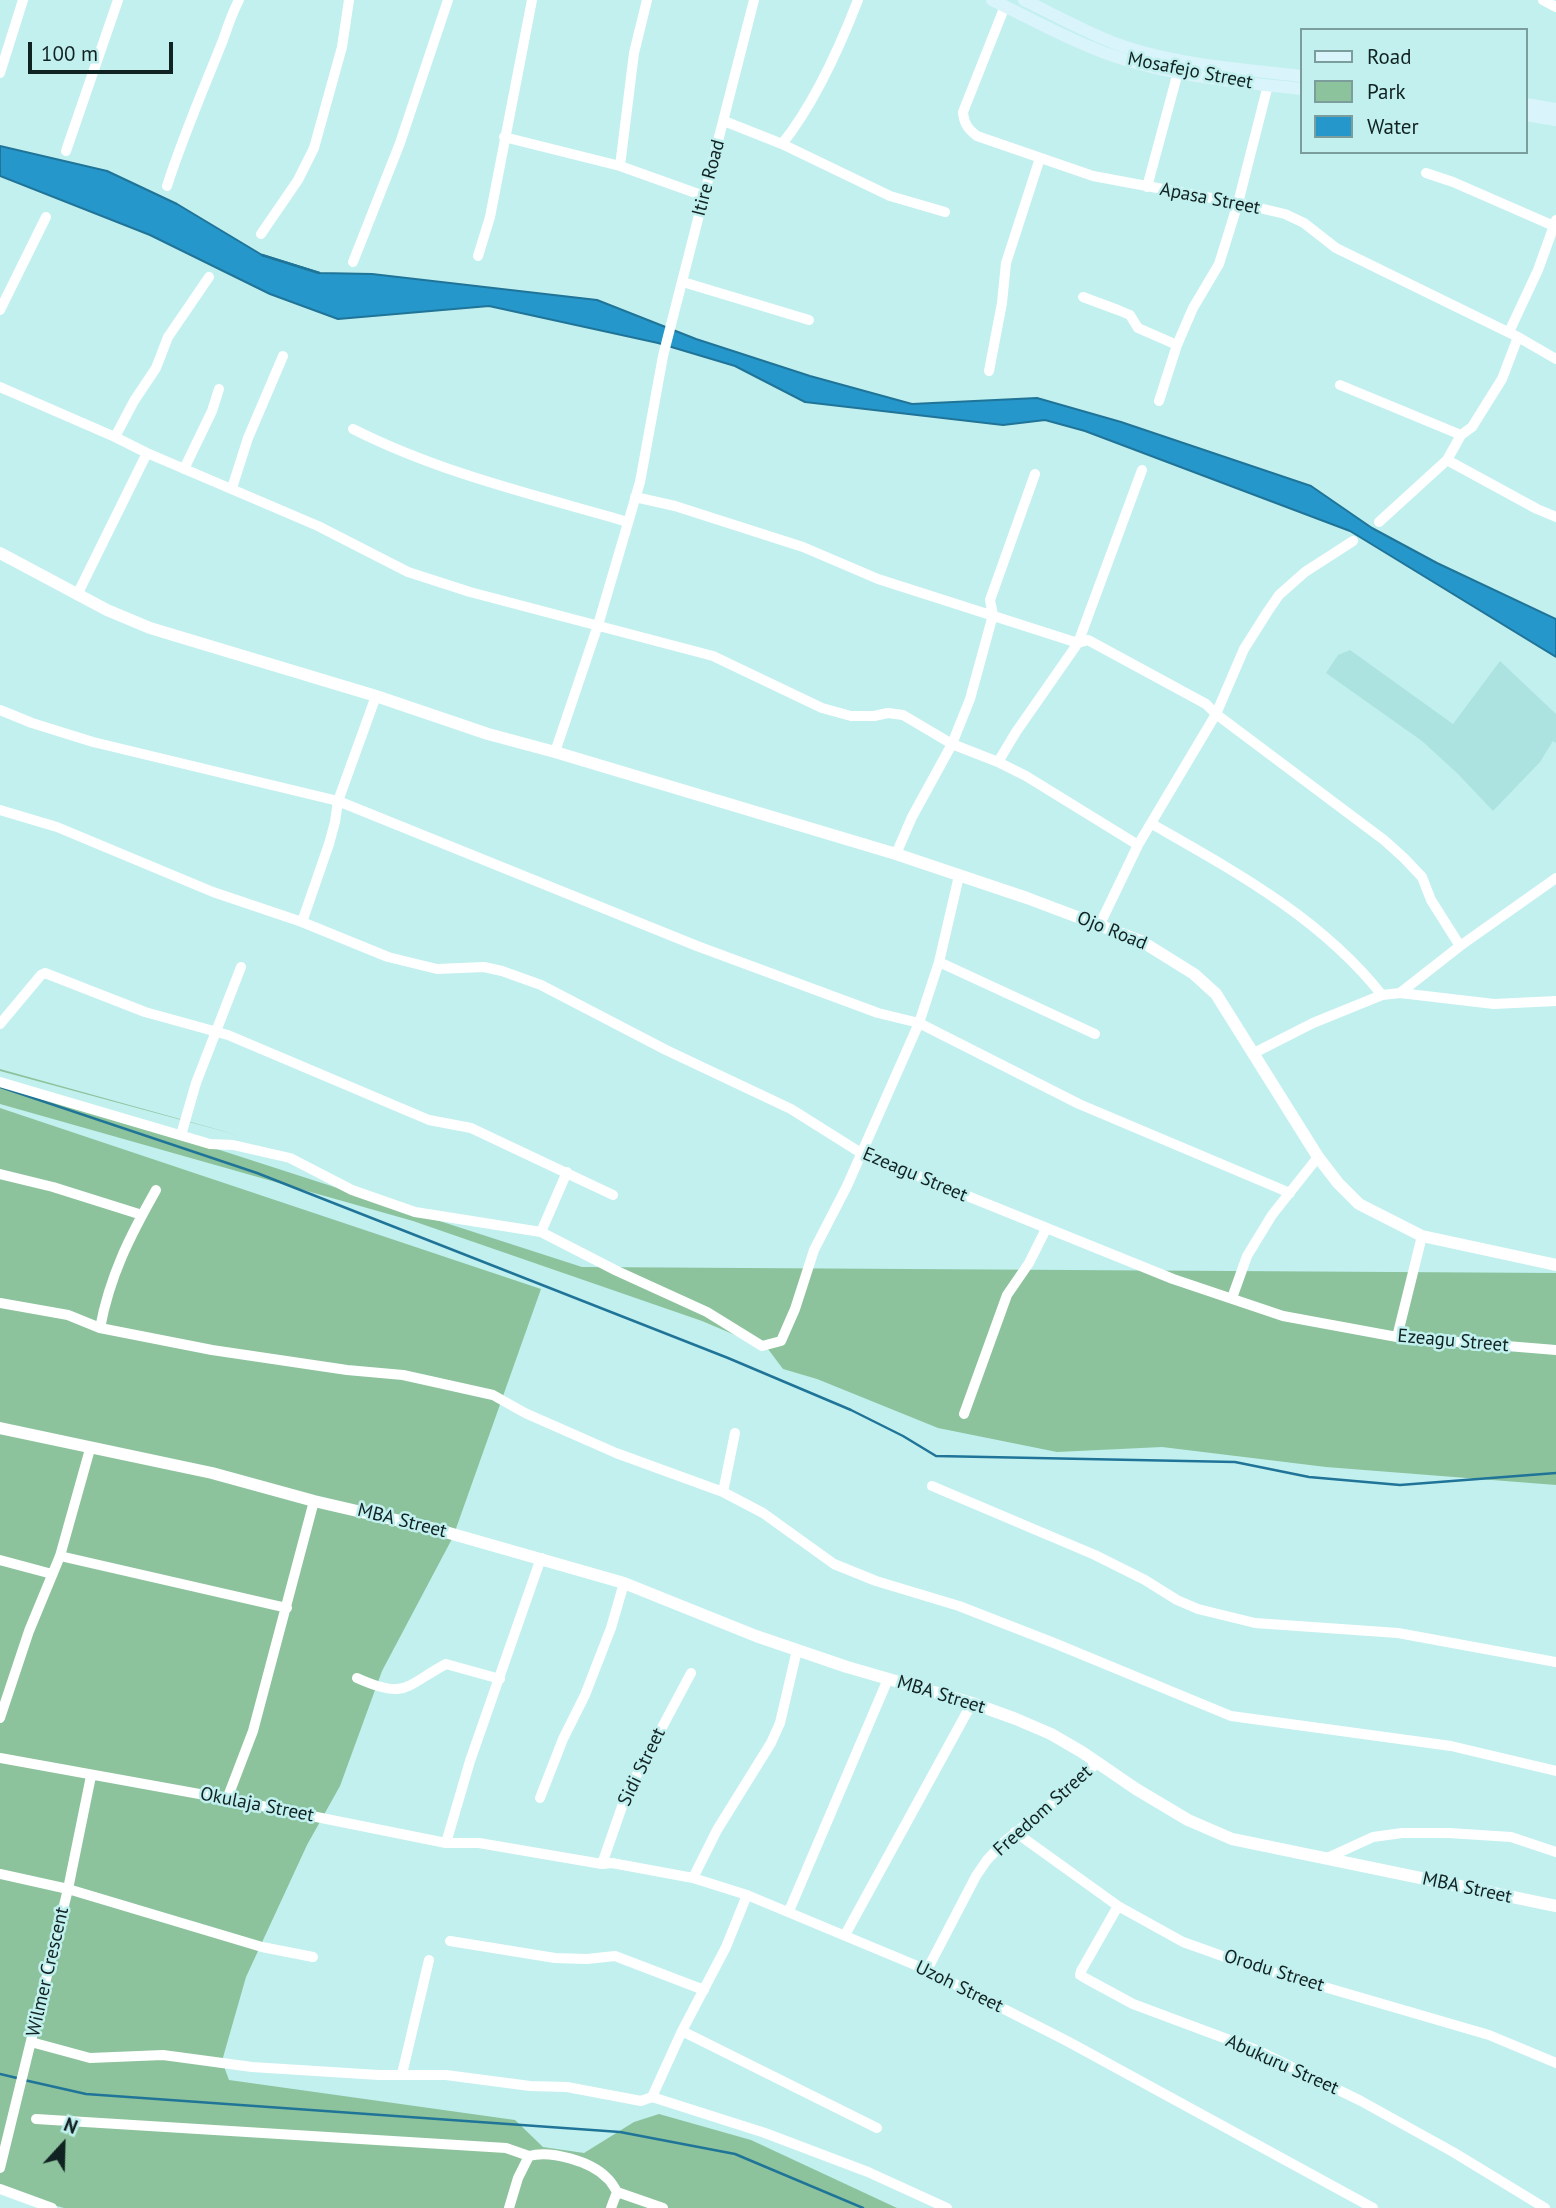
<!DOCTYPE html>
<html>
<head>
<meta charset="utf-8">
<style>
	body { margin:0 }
	#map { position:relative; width:1556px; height:2208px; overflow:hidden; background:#c2f0ef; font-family:"PT Sans",sans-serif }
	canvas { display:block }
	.legend { position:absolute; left:1300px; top:28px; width:228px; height:126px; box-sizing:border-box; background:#c2f0ef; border:2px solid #7b9e9d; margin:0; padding:9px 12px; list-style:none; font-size:21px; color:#102221 }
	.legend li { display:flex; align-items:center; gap:14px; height:35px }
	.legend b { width:35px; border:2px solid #7b9e9d }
	.north { position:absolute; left:28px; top:2110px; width:70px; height:70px; -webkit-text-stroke:5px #c2f0ef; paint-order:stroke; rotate:22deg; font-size:19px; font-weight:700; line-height:28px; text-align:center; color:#102221 }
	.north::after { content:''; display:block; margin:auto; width:24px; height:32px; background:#102221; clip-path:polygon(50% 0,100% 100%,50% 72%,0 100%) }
	.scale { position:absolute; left:28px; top:42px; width:145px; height:32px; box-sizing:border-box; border:4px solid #102221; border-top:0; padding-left:9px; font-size:21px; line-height:24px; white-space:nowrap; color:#102221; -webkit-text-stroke:5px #c2f0ef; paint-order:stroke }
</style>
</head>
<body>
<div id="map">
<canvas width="1556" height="2208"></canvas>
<ul class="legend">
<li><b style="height:9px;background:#d9f4fb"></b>Road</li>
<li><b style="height:19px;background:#8cc39c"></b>Park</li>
<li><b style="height:19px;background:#2697cb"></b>Water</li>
</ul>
<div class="north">N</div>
<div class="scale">100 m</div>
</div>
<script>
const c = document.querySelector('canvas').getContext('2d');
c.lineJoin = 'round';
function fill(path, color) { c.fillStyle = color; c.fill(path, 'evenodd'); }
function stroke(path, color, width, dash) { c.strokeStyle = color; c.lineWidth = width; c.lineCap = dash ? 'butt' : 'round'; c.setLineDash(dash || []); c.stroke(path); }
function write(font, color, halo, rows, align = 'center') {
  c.font = font + ' "PT Sans",sans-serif'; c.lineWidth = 5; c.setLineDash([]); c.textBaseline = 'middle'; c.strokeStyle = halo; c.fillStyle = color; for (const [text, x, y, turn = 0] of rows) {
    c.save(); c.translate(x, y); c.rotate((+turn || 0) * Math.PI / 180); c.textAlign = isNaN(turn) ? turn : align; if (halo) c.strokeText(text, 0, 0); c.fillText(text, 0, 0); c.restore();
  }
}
const built = new Path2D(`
	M1350,650L1453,724L1500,661L1556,714V743L1553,741L1540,762L1493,811L1458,774L1422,741L1326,673L1338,655Z`);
const green = new Path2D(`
	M0,1069L241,1136L0,1071Z
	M0,1079L582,1267L1556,1273V1485L1326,1467L1162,1447L1057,1452L938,1428L817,1379L783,1369L768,1349L702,1321L413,1221L0,1104Z
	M0,1108L541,1289L453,1537L382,1671L340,1786L307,1845L246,1977L222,2061L229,2080L515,2120L543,2147L584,2153L634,2122L659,2114L751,2140L897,2208H64L0,2190Z`);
const water = new Path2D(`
	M0,146L107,171L177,204L262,255L320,273L372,274L597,300L696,339L810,376L912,404L1037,398L1121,422L1311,486L1372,528L1437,563L1556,619V657L1350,531L1085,431L1045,420L1003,425L805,402L735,366L658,343L489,306L338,319L270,294L150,235L0,176Z`);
const stream = new Path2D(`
	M262,255L319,273
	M0,1087L257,1173L728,1358L851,1410L903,1436L936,1456L1235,1462L1309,1477L1400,1485L1556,1473
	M0,2074L17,2078
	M24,2080L86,2094L620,2132L735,2154L863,2208`);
const minor = new Path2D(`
	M1543,0L1556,7
	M1005,6L963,112C964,124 968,129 977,136L1093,176L1238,203L1285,214L1304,223L1336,248L1518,337L1556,359
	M0,73L23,0
	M724,121L782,144L890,196L945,212
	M504,137L620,166L704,196
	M782,144C815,103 839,49 858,0
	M66,151L118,0
	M620,166L634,53L647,0
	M1426,173L1453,182L1556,227
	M167,186C183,136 204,88 223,40C228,26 232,13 239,0
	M1147,187L1178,72
	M261,234L298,180L314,148L342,47L349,0
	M478,256L490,217L532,0
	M353,262L400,143L448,0
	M683,282L809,320
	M1083,297L1118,310L1130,315L1138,328L1177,345
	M0,310L46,217
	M1509,332L1538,270L1556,220
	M989,371L1002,303L1006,263L1040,158
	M1340,385L1461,435
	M0,387L115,437L147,453L318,526L408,572L470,592L713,656L822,708L851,716H874L888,713L903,715L952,744L998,762L1026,776L1138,845
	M1159,401L1177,345L1193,308L1219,264L1238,203L1268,85
	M353,429C440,473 535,495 628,522
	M115,437L134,401L156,368L168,337L209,277
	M1447,460L1537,509L1556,517
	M184,469L212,411L219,389
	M232,488L248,438L283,356
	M635,497L675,506L803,547L878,579L1078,643L1088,640L1206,704L1216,714L1384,840L1404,858L1422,877L1431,900L1460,946
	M1379,522L1447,460L1461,435L1472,427L1502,379L1518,337
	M77,595L147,453
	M0,710L32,723L93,742L338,801L697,946L878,1013L919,1023L1079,1104L1290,1193
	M555,752L598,625L640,482L663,356L754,0
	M998,762L1016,732L1078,643L1142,470
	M0,810L57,827L213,892L302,922L388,957L437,969L484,967L502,971L541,985L666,1050L791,1109L861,1153L1173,1279L1283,1316L1397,1337L1556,1350
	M1152,824C1236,872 1321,918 1382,995
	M896,854L912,817L952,744L970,699L993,615L990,600L1035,474
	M302,922L329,844L335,822L338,801L376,696
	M1099,926L1138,845L1216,714L1244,649L1268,611L1279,595L1305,572L1353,541
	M939,962L1095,1034
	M1400,993L1494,1004L1556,1001
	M0,1024L41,975L45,973L145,1012L228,1035L429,1120L471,1128L613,1195
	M1254,1053L1313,1023L1382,995L1400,993L1460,946L1556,878
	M0,1082L210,1144L233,1145L290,1158L352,1190L415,1212L541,1232L617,1271L707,1312L762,1346L781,1341L795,1309L814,1250L847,1186L919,1023L939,962L959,876
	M181,1135L196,1083L241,967
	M0,1174L53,1187L142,1215
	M541,1232L567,1172
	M1232,1298L1247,1256L1272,1215L1318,1157
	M0,1303L68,1315L100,1328L212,1350L347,1370L403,1375L493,1395L525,1413L616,1453L723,1492L763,1513L834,1564L876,1581L959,1606L1054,1643L1231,1716L1451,1746L1556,1771
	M100,1328C110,1275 130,1236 156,1190
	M1397,1337L1422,1236
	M964,1414L1007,1295L1029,1263L1046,1229
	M932,1486L1095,1555L1145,1580L1177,1600L1198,1609L1255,1623L1398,1633L1556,1662
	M723,1492L735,1433
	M60,1556L287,1608
	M0,1560L52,1574
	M357,1678C406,1700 405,1686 446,1664L500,1679
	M0,1718L29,1631L60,1556L90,1449
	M0,1758L227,1799L446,1843H479L602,1864L612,1863L693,1878L747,1895L927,1970L1067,2041L1373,2208
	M540,1798L563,1739L585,1695L611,1628L624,1583
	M227,1799L253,1731L314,1501
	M1015,1832L1118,1906L1183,1942L1242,1963L1489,2035L1556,2063
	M446,1843L470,1761L541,1558
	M1325,1859L1373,1837L1402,1833H1449L1511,1837L1556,1852
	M602,1864L626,1795L691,1673
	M0,1874L68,1889L262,1947L313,1957
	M693,1878L717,1830L771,1743L780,1723L797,1650
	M1118,1906L1081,1971L1080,1975L1085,1978L1133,2004L1259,2051L1361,2101L1453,2152L1545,2208
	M789,1911L888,1679
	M845,1935L972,1703
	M450,1941L555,1958L587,1959L615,1956L704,1990
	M927,1970L976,1876L987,1860L1004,1842L1054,1802L1098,1762
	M682,2031L877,2128
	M31,2042L90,2058L163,2055L252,2067L379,2075H446L530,2086L567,2087L641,2101L652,2097L765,2133L868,2172L947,2208
	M402,2074L429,1960
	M652,2097L682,2031L726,1947L747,1895
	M36,2119L506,2148L529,2156
	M0,2168L68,1889L91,1776
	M0,2189L52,2208
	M617,2192L663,2208
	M509,2208L518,2178L529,2156C550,2150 591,2161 607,2178C611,2181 614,2187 617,2192L611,2208`);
const tertiary = new Path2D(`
	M0,553L107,610L150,628L376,696L488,734L555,752L896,854L1027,898L1141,941L1194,974L1216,994L1318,1157L1338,1183L1359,1204L1422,1236L1556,1265
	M0,1428L212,1473L314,1501L435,1529L624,1583L756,1636L847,1667L972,1703L1016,1719L1051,1734L1082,1752L1136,1789L1188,1820L1232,1839L1556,1906`);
const secondary = new Path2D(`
	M992,0C1030,18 1068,40 1108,54C1169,76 1238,82 1302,89
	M1024,0C1053,14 1082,30 1112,42C1169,64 1241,69 1302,76
	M1526,104L1556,109
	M1526,115L1556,120`);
const streetNames = [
	["Mosafejo Street",1190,71,11],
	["Itire Road",709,178,-75],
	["Apasa Street",1210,199,11],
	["Ojo Road",1112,931,22],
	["Ezeagu Street",915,1175,23],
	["Ezeagu Street",1453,1341,5],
	["MBA Street",402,1521,14],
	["MBA Street",941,1695,17],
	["Sidi Street",642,1767,-64],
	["Okulaja Street",257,1805,11],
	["Freedom Street",1043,1811,-42],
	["MBA Street",1467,1888,12],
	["Orodu Street",1274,1971,17],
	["Wilmer Crescent",48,1972,-77],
	["Uzoh Street",959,1987,26],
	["Abukuru Street",1282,2065,24]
];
fill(built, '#ace3e1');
fill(green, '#8cc39c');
fill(water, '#2697cb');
stroke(water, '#1f7498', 2);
stroke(stream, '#1f7498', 2.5);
stroke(minor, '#fff', 10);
stroke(tertiary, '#fff', 12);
stroke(secondary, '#d9f4fb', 12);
write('19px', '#102221', '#c2f0ef', streetNames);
</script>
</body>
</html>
